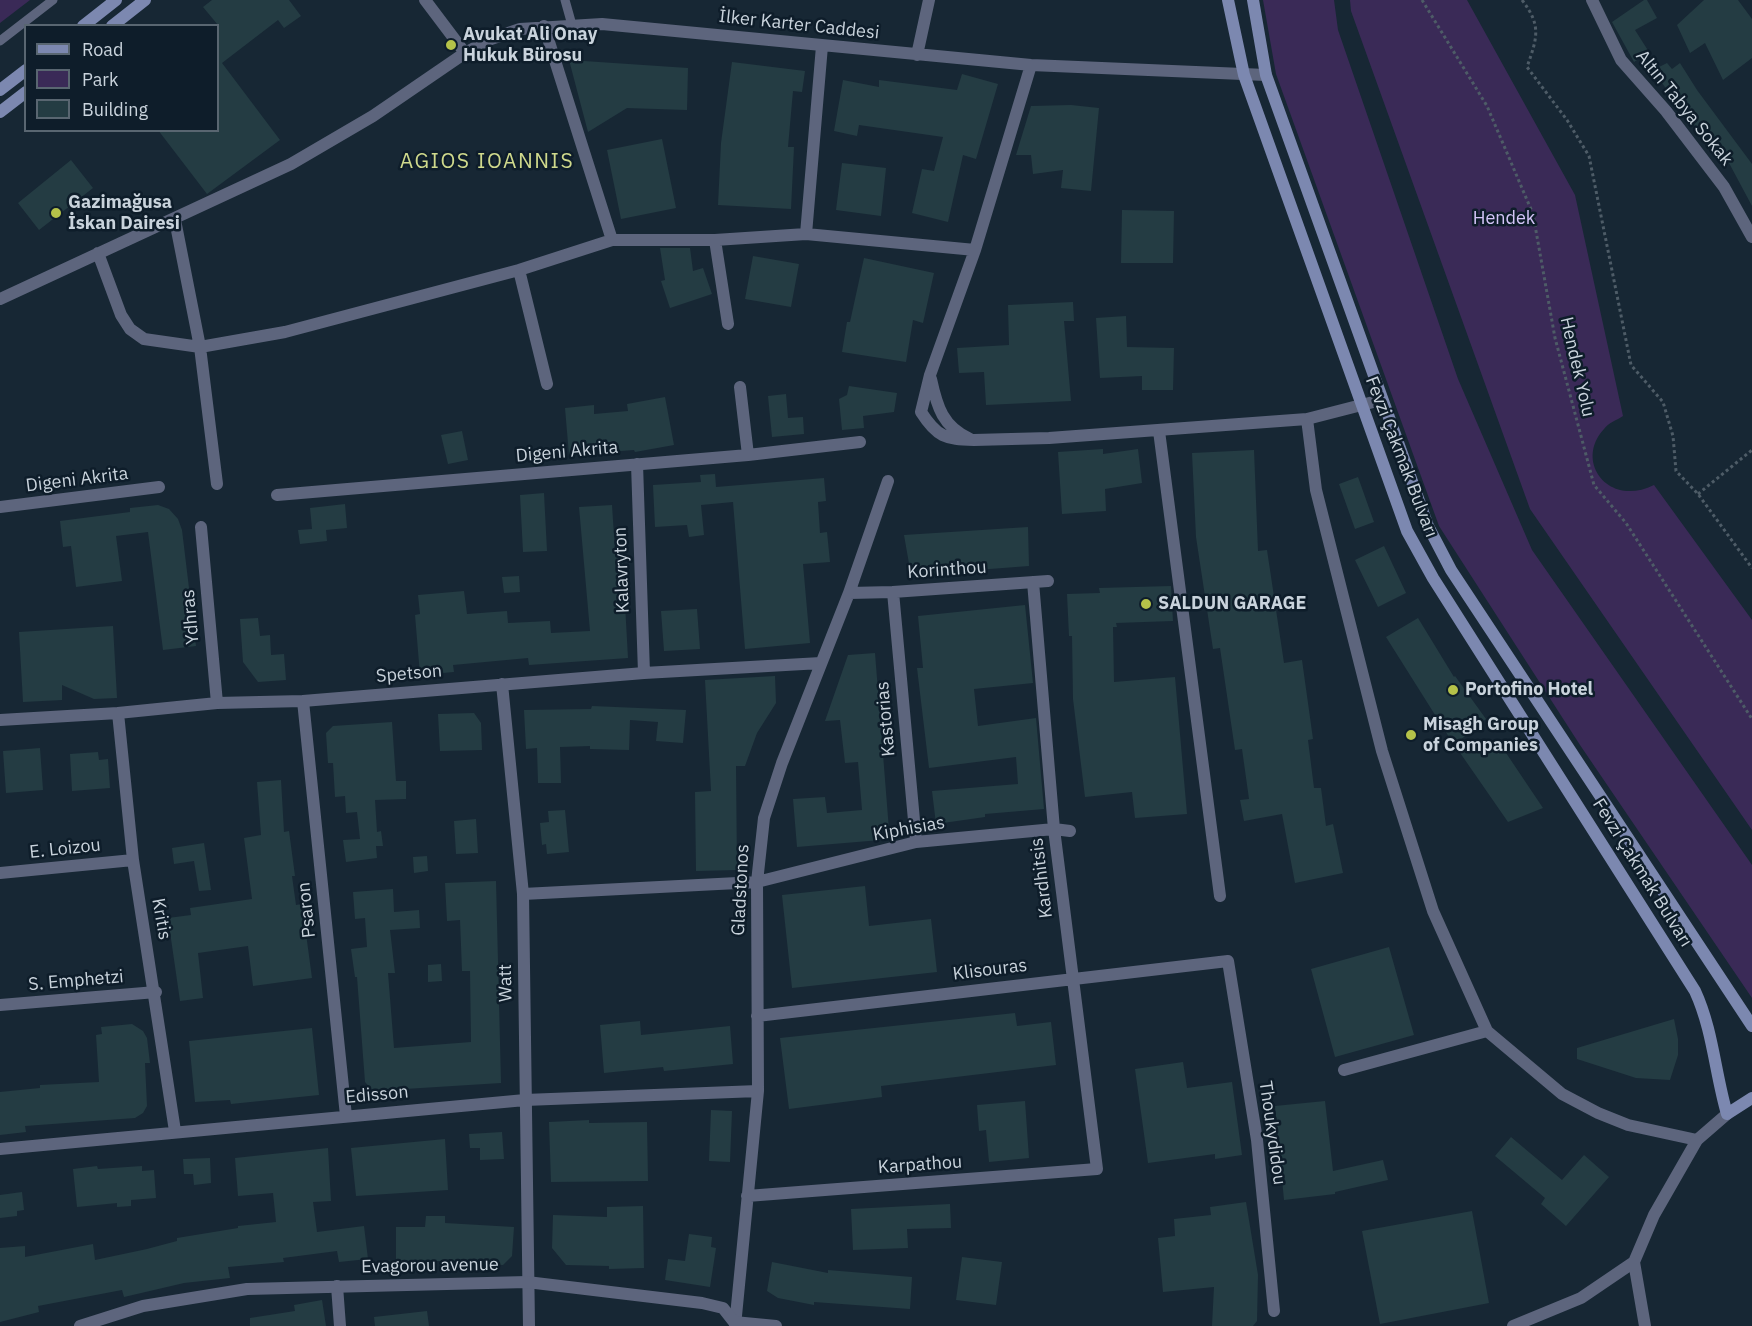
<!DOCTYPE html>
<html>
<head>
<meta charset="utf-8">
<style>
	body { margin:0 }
	#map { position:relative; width:1752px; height:1326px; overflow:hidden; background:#172734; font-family:"IBM Plex Sans",sans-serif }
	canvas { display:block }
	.legend { position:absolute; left:24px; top:24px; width:195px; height:108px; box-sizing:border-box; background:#0e1d2a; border:2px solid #596671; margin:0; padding:8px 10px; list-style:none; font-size:18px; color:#c9d3dc }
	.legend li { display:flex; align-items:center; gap:12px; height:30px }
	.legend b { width:30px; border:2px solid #596671 }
</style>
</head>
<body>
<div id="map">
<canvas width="1752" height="1326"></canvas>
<ul class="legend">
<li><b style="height:8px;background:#7c88b0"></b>Road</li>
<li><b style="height:16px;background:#3a2a57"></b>Park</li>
<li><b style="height:16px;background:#243c43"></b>Building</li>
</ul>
</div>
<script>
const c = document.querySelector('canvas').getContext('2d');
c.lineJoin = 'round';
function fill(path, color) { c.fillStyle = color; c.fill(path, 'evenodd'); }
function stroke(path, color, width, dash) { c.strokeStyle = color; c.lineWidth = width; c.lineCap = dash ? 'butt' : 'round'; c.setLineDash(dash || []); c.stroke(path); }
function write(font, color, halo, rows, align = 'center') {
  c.font = font + ' "IBM Plex Sans",sans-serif'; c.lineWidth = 5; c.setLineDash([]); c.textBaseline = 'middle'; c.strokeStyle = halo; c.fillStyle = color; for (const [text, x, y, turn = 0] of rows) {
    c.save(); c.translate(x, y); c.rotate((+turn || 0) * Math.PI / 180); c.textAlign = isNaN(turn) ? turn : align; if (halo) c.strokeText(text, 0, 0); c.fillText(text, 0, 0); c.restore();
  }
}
const green = new Path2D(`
	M0,0H30L0,23Z
	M1263,0H1334L1338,30L1458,379L1532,550L1752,865V998L1580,745L1439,526L1276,74Z
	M1350,0H1467L1575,195L1623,416C1617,420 1608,423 1604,429C1574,461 1608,508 1654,485L1752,620V830L1530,509L1351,11Z`);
const building = new Path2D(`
	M212,0H289L301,16L284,28L278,20L222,63L280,140L207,194L158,130H218V25L203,7Z
	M1644,0H1647L1657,18L1635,30L1649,52L1634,62L1612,22Z
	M1704,0H1738L1752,19V58L1723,80L1705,43L1690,53L1677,25Z
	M569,60L688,68L687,110L627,108L588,132Z
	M732,62L805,71L802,92L793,91L788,147H794L791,209L718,205L721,143Z
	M1667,63L1672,69L1680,63L1697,90L1752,164V206L1729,163L1723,165L1705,131L1699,135L1677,98L1674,100L1653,70Z
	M962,74L998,84L976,159L963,155L948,222L912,213L922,169L934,171L943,137L859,125L857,136L834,131L843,80L879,87V80L957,90Z
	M1071,105L1099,108L1091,191L1061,188L1063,170L1033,174L1031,155H1016L1031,106Z
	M662,139L676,208L621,219L607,150Z
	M71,160L93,188L39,230L18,203Z
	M842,163L886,168L881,216L836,210Z
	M1122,210L1174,211L1173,263H1121Z
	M660,248H690L693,271L703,268L712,294L670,308L661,281L665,280Z
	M753,256L799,264L791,307L745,299Z
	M864,258L934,273L923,323L913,320L906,362L842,352L847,322H850Z
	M1073,302L1074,321H1064L1071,401L986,405L984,372L959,373L957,348L1009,345L1008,305Z
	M1126,316L1127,347L1174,348L1173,390H1142V376L1100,378L1096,318Z
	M849,386L897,393L894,412L863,416L864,428L842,430L839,399L847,395Z
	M786,394L788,418L803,417L804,434L772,437L768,396Z
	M665,397L674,445L635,452L634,450L569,455L565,408L594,405V414L628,411L627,404Z
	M462,431L468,460L448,464L441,435Z
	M1103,449V454L1138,449L1142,483L1105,489L1106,511L1062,514L1058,452Z
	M1254,450L1258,551L1267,550L1284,663L1302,660L1313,739L1308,740L1314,788H1321L1326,826L1333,824L1343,873L1295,883L1282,814L1244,821L1240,800L1249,799L1242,749L1235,750L1220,648L1213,649L1196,537L1192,453Z
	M715,474L716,487L824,478L826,501L818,502L820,533L827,532L830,562L803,564L810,643L745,649L733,502L701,505L704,535L689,537L687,525L655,527L653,485L701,482L700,475Z
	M1358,477L1374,522L1355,529L1339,484Z
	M544,493L547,551L523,552L520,495Z
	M345,504L347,528L326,530L327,541L300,544L298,530L312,529L310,508Z
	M158,505L169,509L178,519L182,530L196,646L163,650L148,532L116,536L122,581L76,587L71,546L63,547L60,521L130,512V508Z
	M612,505L615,551L622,550L628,658L529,665L528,658L453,665L454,672L420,675L415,615L420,614L418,595L464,591L467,614L507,611L508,623L550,621L551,633L590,631L579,507Z
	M1028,527L1029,566L911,575L904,535Z
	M1384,546L1406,593L1378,607L1355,560Z
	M519,576L520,592L504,593L502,577Z
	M1171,586L1173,621L1116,623L1117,627H1113L1114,682L1175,677L1187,814L1135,818L1132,792L1085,797L1073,699L1072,636H1069L1067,594L1100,593L1099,588Z
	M1025,605L1033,683L974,689L978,726L1036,718L1044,809L985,814V817L936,824L932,791L1018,784L1016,757L929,768L917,668H923L918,616Z
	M697,609L700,649L664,651L661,611Z
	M258,618L260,636L270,635L271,655L284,654L286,680L258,682L243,662L240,619Z
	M1418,618L1454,677L1455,676L1486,719L1454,745L1386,637Z
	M113,626L117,698L94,699L62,685V700L23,702L19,632Z
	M875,653L889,830L880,831L881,840L797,847L793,799L825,797L827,813L862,810L858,762L845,763L840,720L825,721L848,655Z
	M775,676L776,703L757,733L745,766H736L737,870L696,871L695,792L711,791L705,680Z
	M592,706L686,710L683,743L656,741L658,722L630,720L629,750L590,749V746L560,747L561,783H538L537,748L526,749L524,710L591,709Z
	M474,713L481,723L482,750L440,751L438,714Z
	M392,722L396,781H406V799L375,800L377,832L381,831L383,846H376L377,858L346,862L343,840L360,839L357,812L346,813L345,796L335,797L333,763H328L326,733L333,726Z
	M1498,741L1543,808L1508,822L1456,747Z
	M40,748L43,790L6,793L3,751Z
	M98,752L99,760L108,759L110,788L72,791L70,754Z
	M281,780L284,832L289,831L295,876H292L296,905L302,904L312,978L253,986L248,946L198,953L203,998L180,1001L168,918L191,915L190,908L252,899L244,838L261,835L257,782Z
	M565,810L569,852L547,854L546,844L542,845L540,823L549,822L548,811Z
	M476,819L478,853L456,854L454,821Z
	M204,843L211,890L199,891L194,861L174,864L172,848Z
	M427,856L428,871L414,873L413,857Z
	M496,881L501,1083L373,1091L365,1082L357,977H355L351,949L367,947L365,918L355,919L353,892L393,889L394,912L419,910L420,928L390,930L395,973H388L394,1048L471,1042L470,971H462L460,920L447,921L445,883Z
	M865,886L869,926L931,919L937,972L792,988L782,895Z
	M1389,947L1414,1035L1335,1057L1311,969Z
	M441,964L442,981L428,982V965Z
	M1015,1013L1017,1026L1051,1022L1056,1065L881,1086L882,1097L789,1109L780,1038Z
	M1674,1019L1678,1039V1055L1670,1080L1636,1078L1577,1059V1048Z
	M640,1021L641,1035L730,1026L733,1064L664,1071L663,1067L604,1073L600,1025Z
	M132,1024L143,1031L147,1038L150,1063H145L147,1106L143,1113L135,1118L25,1126L26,1132L0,1135V1092L40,1088V1085L99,1082L96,1035L102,1034L101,1027Z
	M312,1028L319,1095L231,1104L230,1100L195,1102L189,1041Z
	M1183,1062L1187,1088L1232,1082L1242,1155L1215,1159V1154L1148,1163L1135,1069Z
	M1025,1101L1029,1158L989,1162L986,1130L979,1131L977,1105Z
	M1325,1101L1333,1171L1383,1160L1388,1180L1335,1192V1194L1284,1200L1275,1106Z
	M711,1110L732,1111L730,1162L709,1161Z
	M589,1120V1123L647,1122L648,1181L551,1182L549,1122Z
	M502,1132L504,1159L480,1160V1148H470L469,1134Z
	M1511,1137L1562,1180L1584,1155L1609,1177L1566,1226L1541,1204L1545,1198L1495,1156Z
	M445,1139L448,1190L356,1196L351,1148Z
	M328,1148L331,1201L313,1202L317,1232L364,1226L368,1259L339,1262L337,1251L283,1258L284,1262L228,1267L230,1278L184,1283L124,1297L122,1290L38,1306L39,1312L0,1322V1248L25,1246V1257L93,1244L95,1260L147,1249L177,1241V1238L238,1228V1226L276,1222L273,1193L238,1196L235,1158Z
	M210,1158L211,1183L194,1185L193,1174H184L183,1159Z
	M97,1166L98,1169L142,1166V1171L154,1170L156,1198L131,1200V1206L117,1207V1203L77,1207L73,1169Z
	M22,1192L24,1210L17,1211V1216L0,1218V1195Z
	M1246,1202L1258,1275L1257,1321L1253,1326H1212L1214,1287L1163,1292L1158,1238L1175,1236L1174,1219L1211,1215L1210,1207Z
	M950,1204L951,1228L907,1229L908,1248L853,1250L851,1209Z
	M643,1206L644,1268L609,1269V1266L566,1265L552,1248L553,1215L607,1217V1207Z
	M1472,1211L1489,1303L1380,1324L1362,1231Z
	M426,1216H445V1223L514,1227L512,1256L503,1265L467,1263V1261H396V1227H425Z
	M689,1234L712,1237L711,1247L716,1248L710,1287L665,1280L668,1259L685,1261Z
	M962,1257L1002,1262L996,1305L956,1300Z
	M772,1262L828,1273V1270L912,1277L910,1309L814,1302V1305L778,1298L767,1291Z
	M322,1300L326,1326H250V1318L295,1311L294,1305Z
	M427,1311L429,1326H375L374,1317Z`);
const path = new Path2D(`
	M1422,0L1487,106L1533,214L1555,338L1594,485L1626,523L1752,719
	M1522,0C1542,26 1537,38 1527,67L1567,120L1589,156L1631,365L1663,402L1673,436L1676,471L1698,494L1752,568
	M1698,494L1752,450`);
const service = new Path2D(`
	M565,0L572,25
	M0,41L53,0`);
const minor = new Path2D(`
	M425,0L465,53
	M544,26L612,240H715L806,234L975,250
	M917,55L929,0
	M1031,65L975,250L930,375L921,412C937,437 945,439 974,440L1049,438L1307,419L1381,400
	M175,220L200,347L217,484
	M806,234L822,46
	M715,240L728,324
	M98,253L121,315L130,329L144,339L200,347L285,332L519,270L612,240
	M519,270L547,384
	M0,299L291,164L373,116L465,53L491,39L520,29L602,24L1031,65L1266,75
	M931,379C937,407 943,427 970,439
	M740,387L748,455
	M1307,419L1316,490L1382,751L1433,911L1487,1031L1562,1094L1598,1113L1628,1125L1697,1140
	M1159,431L1220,896
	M637,464L644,673
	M277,495L748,455L860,442
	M0,507L159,487
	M201,527L217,703
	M893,592L916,842
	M849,593L893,592L1048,581
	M502,684L523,894L529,1326
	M303,701L346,1116
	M118,713L133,860L175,1131
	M0,720L118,713L217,703L303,701L644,673L821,663
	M0,873L133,860
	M523,894L757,882L916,842L1054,829L1070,831
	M0,1005L156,992
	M757,1016L1228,961L1257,1140L1274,1311
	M1344,1070L1487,1031
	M0,1149L525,1100L758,1091
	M747,1196L1097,1169L1054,829L1033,582
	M337,1286L340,1326
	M735,1326L758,1091L757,882L764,818L782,763L849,593L888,481`);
const tertiary = new Path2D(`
	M1592,0L1621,60L1666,111L1724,187L1752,237
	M1634,1262L1645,1326
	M80,1326L143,1306L247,1289L527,1282L702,1303L723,1308L734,1322L776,1326
	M1513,1326L1581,1298L1634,1262L1654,1215L1697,1140L1727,1114`);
const secondary = new Path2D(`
	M1228,0L1244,75L1407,531L1433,578L1695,991C1713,1030 1715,1073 1727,1114L1752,1098
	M1253,0L1266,75L1428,526L1451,570L1752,1026
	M83,26L116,0
	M112,26L145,0
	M0,90L26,70
	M0,112L26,92`);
const markers = [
	[451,45,6,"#b5c249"],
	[56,213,6,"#b5c249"],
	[1146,604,6,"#b5c249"],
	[1453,690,6,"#b5c249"],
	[1411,735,6,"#b5c249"]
];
const streetNames = [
	["İlker Karter Caddesi",799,25,6],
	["Altın Tabya Sokak",1684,108,51],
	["Hendek Yolu",1577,367,77],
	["Digeni Akrita",567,452,-5],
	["Fevzi Çakmak Bulvarı",1401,457,69],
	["Digeni Akrita",77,480,-7],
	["Kalavryton",622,570,-92],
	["Korinthou",947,570,-4],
	["Ydhras",191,617,-95],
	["Spetson",409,674,-5],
	["Kastorias",886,719,-95],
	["Kiphisias",909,829,-10],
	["E. Loizou",65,849,-6],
	["Fevzi Çakmak Bulvarı",1642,873,58],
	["Kardhitsis",1042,878,-97],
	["Gladstonos",741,890,-87],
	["Psaron",307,910,-96],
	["Kritis",161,919,80],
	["Klisouras",990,970,-7],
	["S. Emphetzi",76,981,-5],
	["Watt",506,983,-91],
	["Edisson",377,1095,-5],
	["Thoukydidou",1272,1133,82],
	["Karpathou",920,1165,-4],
	["Evagorou avenue",430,1266,-1]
];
const poiNames = [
	["Avukat Ali Onay",463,35],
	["Hukuk Bürosu",463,56],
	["Gazimağusa",68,203],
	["İskan Dairesi",68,224],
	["SALDUN GARAGE",1158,604],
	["Portofino Hotel",1465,690],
	["Misagh Group",1423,725],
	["of Companies",1423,746]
];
const parkNames = [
	["Hendek",1504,219]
];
const quarterNames = [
	["AGIOS IOANNIS",487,162]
];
fill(green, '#3a2a57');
fill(building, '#243c43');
stroke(path, '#4e5c67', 3, [3, 3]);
stroke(service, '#5d657d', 9);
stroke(minor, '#5d657d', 12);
stroke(tertiary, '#5d657d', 12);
stroke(secondary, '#7c88b0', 12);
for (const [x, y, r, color] of markers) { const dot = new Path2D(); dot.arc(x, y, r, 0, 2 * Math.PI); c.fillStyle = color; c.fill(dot); stroke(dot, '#0e1d2a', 2); }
write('18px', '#c9d3dc', '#0e1d2a', streetNames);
write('bold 18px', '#c9d3dc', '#0e1d2a', poiNames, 'left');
write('18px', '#d4c5f8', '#0e1d2a', parkNames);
c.letterSpacing = '1.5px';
write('21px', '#cfd98c', '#0e1d2a', quarterNames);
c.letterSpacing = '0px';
</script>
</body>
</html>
